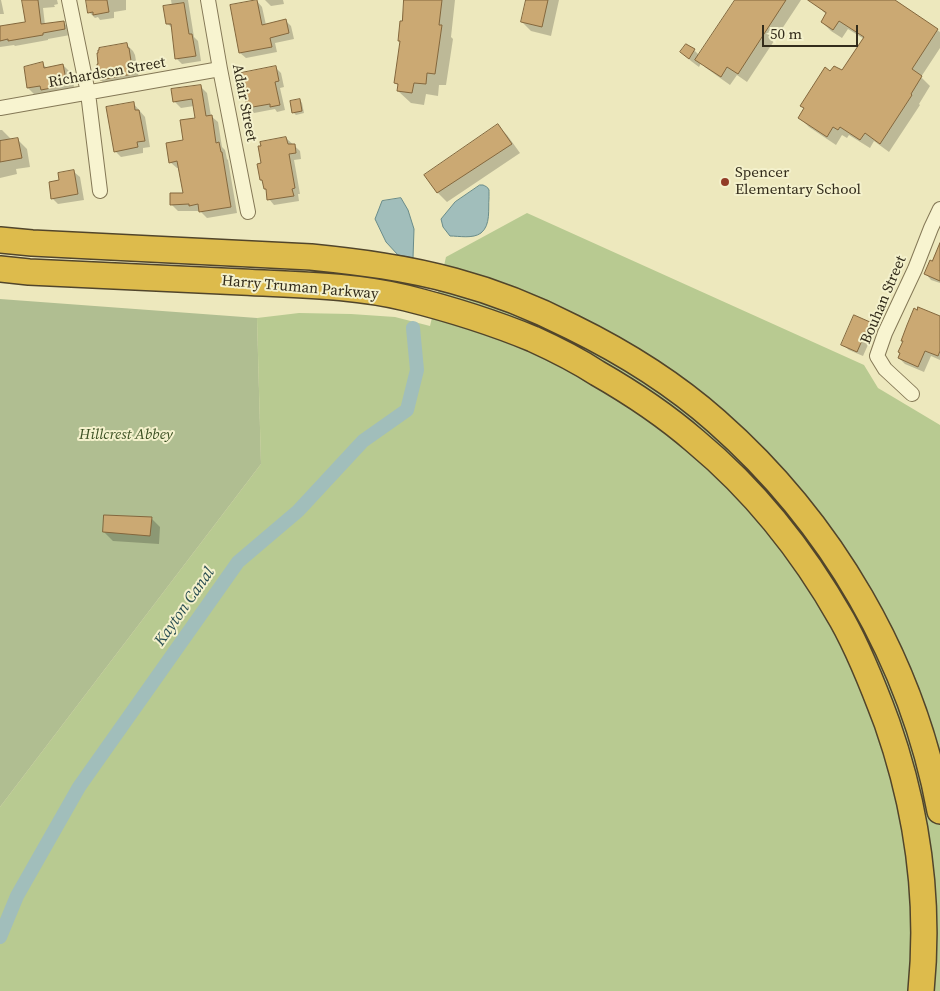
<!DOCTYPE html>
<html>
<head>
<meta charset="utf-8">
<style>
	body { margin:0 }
	#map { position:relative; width:940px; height:991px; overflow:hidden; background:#ede8bd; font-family:"Source Serif 4",serif }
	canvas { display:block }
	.scale { position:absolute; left:762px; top:25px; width:96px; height:22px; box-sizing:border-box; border:2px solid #332c1b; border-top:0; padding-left:6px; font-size:15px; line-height:18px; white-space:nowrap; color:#332c1b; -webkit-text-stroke:4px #f4f1cc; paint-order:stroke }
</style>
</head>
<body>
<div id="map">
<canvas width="940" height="991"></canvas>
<div class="scale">50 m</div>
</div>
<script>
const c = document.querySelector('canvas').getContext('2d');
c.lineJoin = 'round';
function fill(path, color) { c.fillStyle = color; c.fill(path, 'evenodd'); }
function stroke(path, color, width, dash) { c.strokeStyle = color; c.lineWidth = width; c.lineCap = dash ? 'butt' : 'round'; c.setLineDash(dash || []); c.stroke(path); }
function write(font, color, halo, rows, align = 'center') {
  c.font = font + ' "Source Serif 4",serif'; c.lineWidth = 4; c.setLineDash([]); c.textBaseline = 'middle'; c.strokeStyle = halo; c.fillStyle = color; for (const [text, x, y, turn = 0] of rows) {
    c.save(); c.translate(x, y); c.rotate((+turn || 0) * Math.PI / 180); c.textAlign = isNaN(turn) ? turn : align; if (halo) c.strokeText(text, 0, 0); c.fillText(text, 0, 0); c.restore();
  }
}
const green = new Path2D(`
	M527,213L864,365L878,388L940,425V991H0V807L261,464L257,318L299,313L351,314L395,317L430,326L446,257Z`);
const cemetery = new Path2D(`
	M0,299L257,318L261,464L0,807Z`);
const water = new Path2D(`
	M480,185H483C485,186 488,187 489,190C489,191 489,197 489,198C488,209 491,225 481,233C473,239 459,236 450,236L443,227L441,219L455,202Z
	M401,198L408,210L414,229L413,258L398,255L386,242L375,219L382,201Z`);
const shadow = new Path2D(`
	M0,0H1L4,14H0Z
	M23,0H57L58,4L54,5L55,7L43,8L45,25L63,22L69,28L70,35L48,39V40L15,46L14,45L0,47V28L27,23Z
	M87,0H126V10L114,12V18L100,20L98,17L95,18L89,12Z
	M171,0H188L194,37L198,41L201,61L182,64L176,58L173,29L167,23L172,6Z
	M265,0H283L284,4L271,6Z
	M405,0H455L451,37L453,39L446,85H439L438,96L426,94L424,105L411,103L398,91L399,86L396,83L401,42L399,40L403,22Z
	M527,0H559L551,36L531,31L522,22Z
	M736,0H801L747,82L737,75L730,85L706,68L701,63L699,67L691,61L682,52L694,50L699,55Z
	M813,0H892L940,32V48L921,77L930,86L919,104L920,105L889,152L874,141L870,148L849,135L847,138L842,135L836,145L809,127L800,118L805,109L802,106L831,72H843L864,39L848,29L842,38L831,31L822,22L827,15L815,4Z
	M257,1L262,7L266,25L286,21L291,26L294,39L275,43L277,52L246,58L240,53Z
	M127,45L133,51L135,55L139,79L107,86L101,80L99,65Z
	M42,64L47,68L63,65L72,74L75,94L37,97L28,88L25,68Z
	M275,67L281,73L284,87L280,88L285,110L277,112L275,109L254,113L248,107Z
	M200,86L207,93L211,116L218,122L222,147L225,150L227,159L228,160L237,213L207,218L200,211H178L171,204L184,194L179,168H177L170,162L185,141L196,119L194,106L181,108L174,101Z
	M300,100L302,103L304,113L296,115L293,112Z
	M133,103L145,117L150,147L143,148V153L121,157L115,151Z
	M498,126L507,135L520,153L447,202L438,193L426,175Z
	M0,130H2L12,140H18L27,149L30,167L16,169L17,174L0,178Z
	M286,138L300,151L301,159L294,160L300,194H298L299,201L274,205L269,199L267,191L265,189L264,183L261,180L262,164Z
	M74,172L80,177L84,200L58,204L52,198L60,181Z
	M940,246V283L931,280L926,274Z
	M940,318V360L931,356L924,372L905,364L899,358L904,342L902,340Z
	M869,323L875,329L863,356L849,350L843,345Z
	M151,518L160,527L159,544L113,541L104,532Z`);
const canal = new Path2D(`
	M0,937L17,896L79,787L238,562L298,511L363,441L407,410L417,370L413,328`);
const building = new Path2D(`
	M22,0H38L41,24L64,21L65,29L43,33V35L8,41V39L0,41V26L25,22Z
	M86,0H107L109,12L93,15V12L88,13Z
	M257,0L262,25L286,19L289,33L270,38L272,47L239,53L230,5Z
	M404,0H442L439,25H442L435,74L427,73L426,84L414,83L412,93L397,91L398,84L394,83L400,41H398L400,21H402Z
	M526,0H548L542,27L521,22Z
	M735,0H786L738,74L727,67L721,77L695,60Z
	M808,0H895L938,29L912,69L922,76L911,94L912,95L880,144L865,133L860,140L840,127L838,130L833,127L827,137L798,118L804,108L800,106L825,67L830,71L834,66L842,70L864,37L839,21L833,30L821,22L826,13Z
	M184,3L189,34H192L196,56L175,59L171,24H166L163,6Z
	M127,43L128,48H129L133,74L100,80L97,64H98L97,53H98V50H99V48Z
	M686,44L695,49L689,59L680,52Z
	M43,62L44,68L63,64L67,85L41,90L40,86L27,88L24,67Z
	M276,66L279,81L275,82L280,105L270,107V104L247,108L241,73Z
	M201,85L206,116L212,115L216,143L219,142L221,152H222L231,207L199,212L198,204L189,206V204L170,205V193H183L177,161L169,163L166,143L183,140L180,120L195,118L192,99L173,102L171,89Z
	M300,99L302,111L292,113L290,101Z
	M134,102L135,110H139L145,141L137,142L138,147L114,152L106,107Z
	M498,124L512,144L437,193L424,175Z
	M286,137L288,144H295L296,153L289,154L295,188L292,189L294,196L267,200L266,189H264L262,180H260L257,164L261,163L258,146H261L260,142Z
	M18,138L22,158L0,162V141Z
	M74,170L78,194L51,199L49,182L59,180L58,173Z
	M940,243V281L924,274L930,260L932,261Z
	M918,307L940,316V351L938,356L925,351L918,367L898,358L900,353L898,352L903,341H901L907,325L914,308L917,310Z
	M854,315L870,322L857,352L841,345Z
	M104,515L152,517L150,536L103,532Z`);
const street = new Path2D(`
	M69,0L88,93L100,191
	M208,0L220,69L248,212
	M0,108L220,69
	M912,394L885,369L877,356L885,333L915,269L931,228L940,209`);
const highway = new Path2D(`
	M0,240L32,243L311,257C360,262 407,268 454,281C495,292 535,308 572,327C623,352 673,383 716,421C831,522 912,660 940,811
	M0,269L29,272C100,275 171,279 242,282C296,285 353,285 406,298C450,309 492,322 533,339C555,349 577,360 597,373C632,393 665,415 695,441C754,490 804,553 842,620C860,652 874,688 887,723C917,809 930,901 921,991`);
const markers = [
	[725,182,5,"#923c27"]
];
const streetNames = [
	["Richardson Street",107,73,-10],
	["Adair Street",244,103,79],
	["Harry Truman Parkway",300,288,5],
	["Bouhan Street",884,300,-67]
];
const poiNames = [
	["Spencer",735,173],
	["Elementary School",735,190]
];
const parkNames = [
	["Hillcrest Abbey",126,435]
];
const waterNames = [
	["Kayton Canal",185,607,-55]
];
fill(green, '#b8ca91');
fill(cemetery, '#b0be91');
fill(water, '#a1bebb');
stroke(water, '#698b89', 1);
fill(shadow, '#0003');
stroke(canal, '#a1bebb', 14);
fill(building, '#cba973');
stroke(building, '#83673d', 1);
stroke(street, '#847856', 16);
stroke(highway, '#51452b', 28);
stroke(street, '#f8f4d0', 14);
stroke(highway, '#ddbb4c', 25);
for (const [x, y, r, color] of markers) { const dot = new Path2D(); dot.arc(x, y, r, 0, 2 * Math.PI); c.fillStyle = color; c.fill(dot); stroke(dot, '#f4f1cc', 2); }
write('15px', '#332c1b', '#f4f1cc', streetNames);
write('15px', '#332c1b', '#f4f1cc', poiNames, 'left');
write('italic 15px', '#3b5022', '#f4f1cc', parkNames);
write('italic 16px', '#2a4e53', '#f4f1cc', waterNames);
</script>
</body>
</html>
